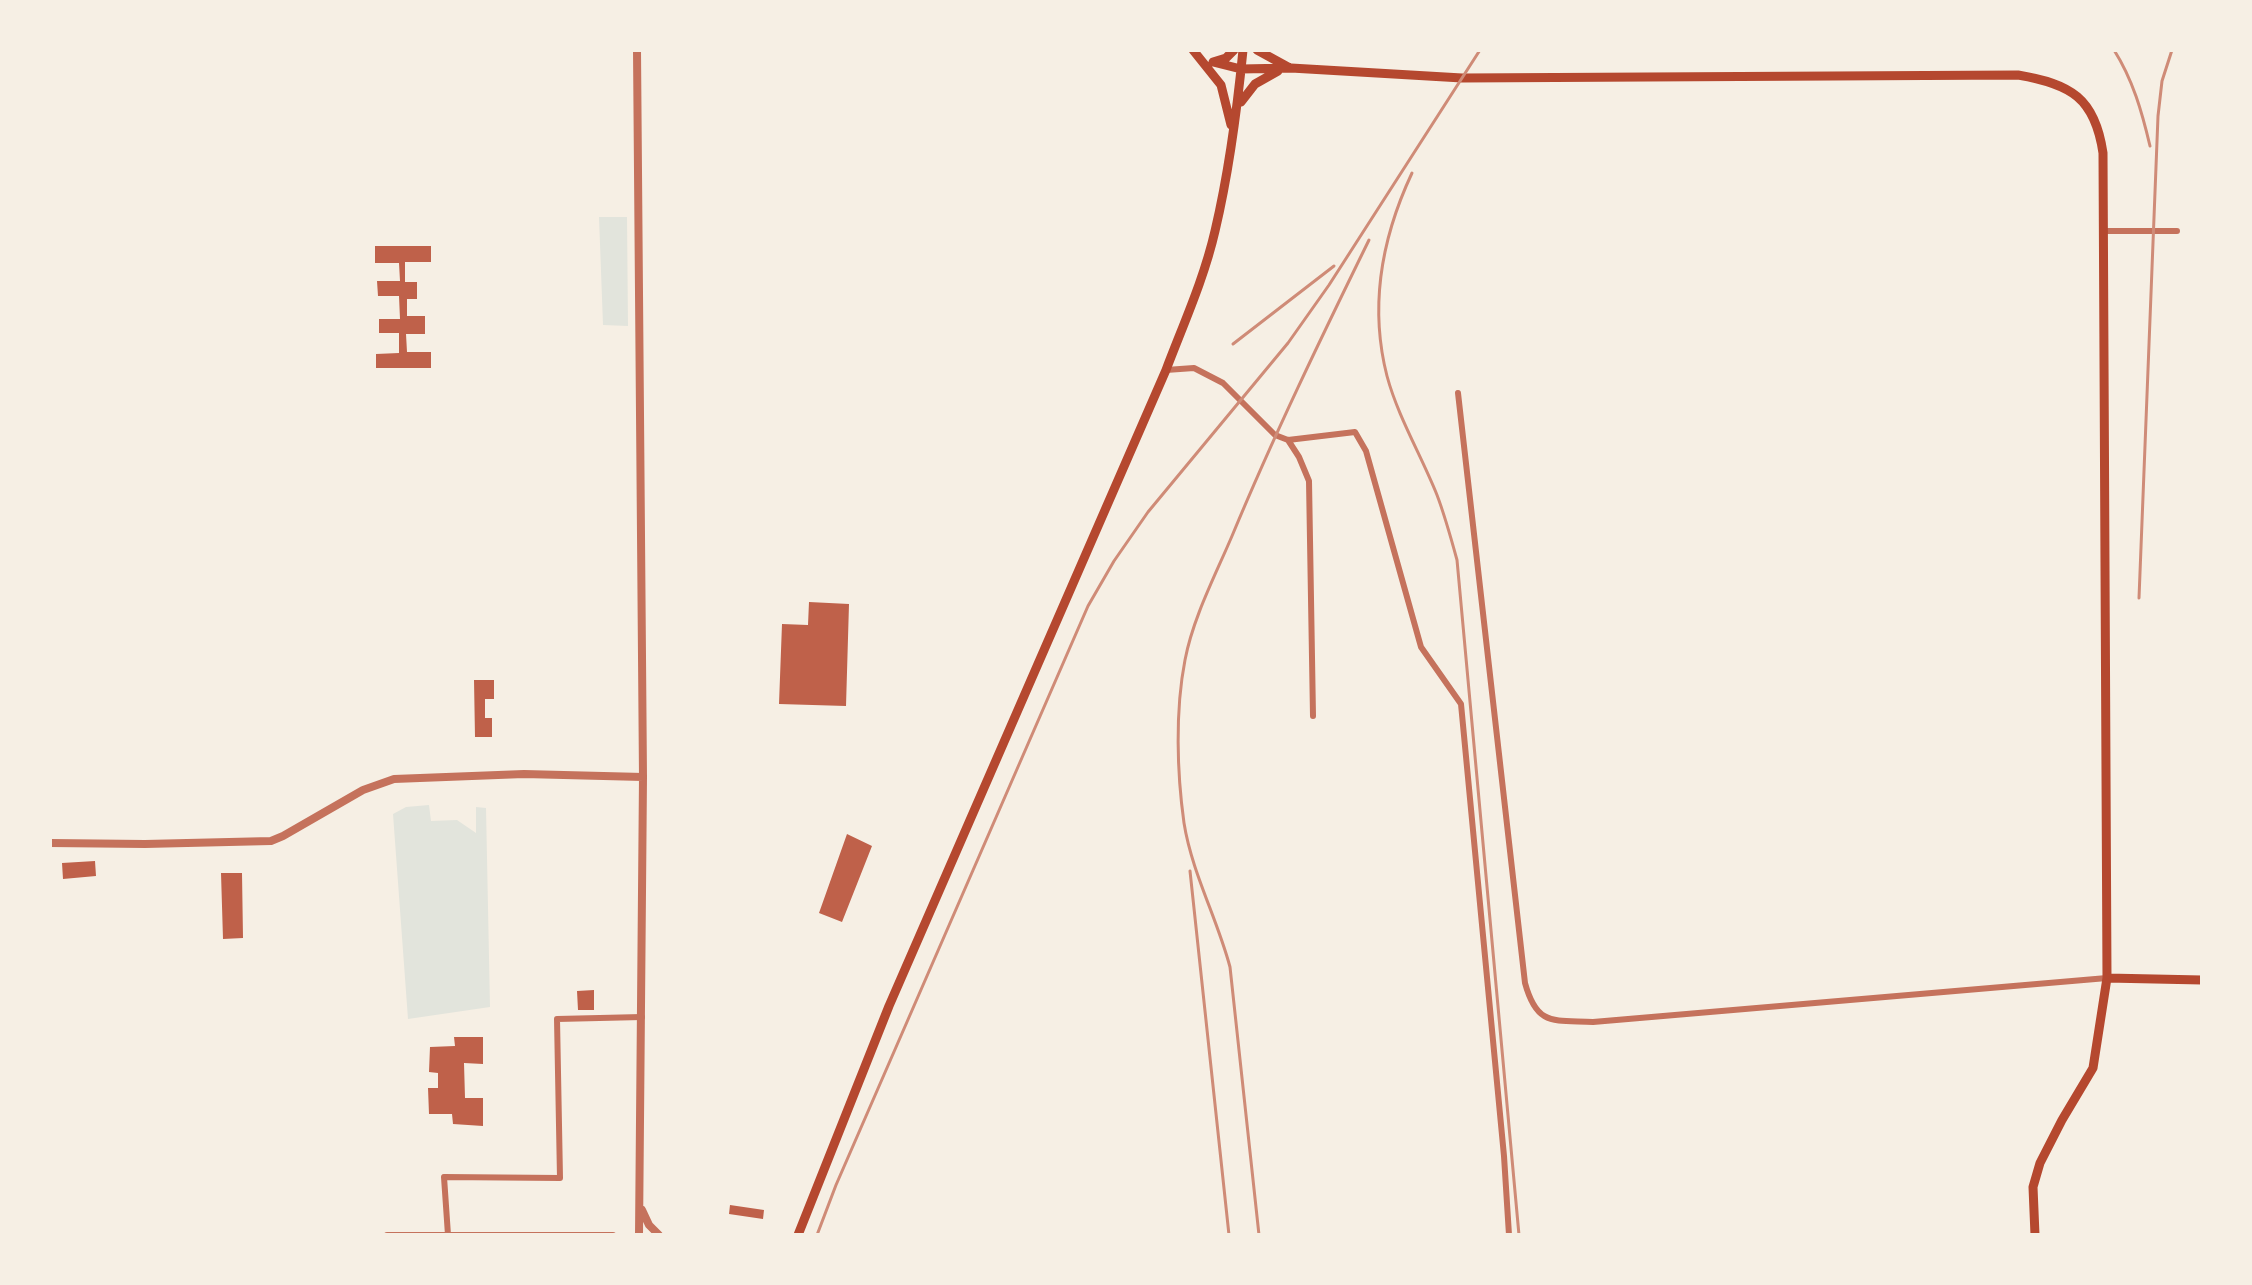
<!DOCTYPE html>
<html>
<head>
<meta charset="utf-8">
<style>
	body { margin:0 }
	#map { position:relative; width:2252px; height:1285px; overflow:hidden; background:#f6efe4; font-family:"Exo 2",sans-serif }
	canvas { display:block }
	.frame { position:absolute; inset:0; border:52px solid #f6efe4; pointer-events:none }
</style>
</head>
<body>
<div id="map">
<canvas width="2252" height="1285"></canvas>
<div class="frame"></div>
</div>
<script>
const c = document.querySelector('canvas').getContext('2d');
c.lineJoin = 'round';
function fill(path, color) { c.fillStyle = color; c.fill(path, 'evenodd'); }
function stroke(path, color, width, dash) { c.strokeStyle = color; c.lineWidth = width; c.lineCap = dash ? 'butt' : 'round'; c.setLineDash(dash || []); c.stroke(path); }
const green = new Path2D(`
	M599,217H627L628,326L603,325Z
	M429,805L431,821L457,820L476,833V807L486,808L490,1007L408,1019L393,814L406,807Z`);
const building = new Path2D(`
	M375,246H431V262H405V282H417V299H407V316H425V334H406L407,352H431V368H376V354L399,353V333H379V319H400L399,296H378L377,281H400L399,263H375Z
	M809,602L849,604L846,706L779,704L782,624L808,625Z
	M474,680H494V699H485V718H492V737H475Z
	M847,834L872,846L842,922L819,913Z
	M95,861L96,876L63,879L62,863Z
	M221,873H242L243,938L223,939Z
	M594,990V1010H578L577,991Z
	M454,1037H483V1064L464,1063L465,1098H483V1126L453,1124L452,1114H429L428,1088H438V1073L429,1072L430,1047L455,1046Z
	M730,1205L764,1210L763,1219L729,1214Z`);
const minor = new Path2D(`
	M2105,231H2177
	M1166,370L1194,368L1223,383L1275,435L1288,440L1355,432L1366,451L1421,647L1461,704L1504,1156L1509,1235
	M1458,393L1525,983C1537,1027 1554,1020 1593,1022L2107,978
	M1288,440L1299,457L1309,481L1313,716
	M387,1235H448
	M613,1235H448L444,1177L560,1178L557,1019L642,1017`);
const tertiary = new Path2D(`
	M637,50L643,777L639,1235
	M50,843L145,844L271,841L283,836L363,790L394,779L524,774L643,777
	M642,1210L649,1225L659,1235`);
const secondary = new Path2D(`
	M1193,50L1221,85L1231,125
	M1257,50L1288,67
	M1213,62L1241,69L1291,68L1462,78L2018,75C2071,84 2095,98 2103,153L2107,978L2093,1068L2062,1120L2040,1163L2033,1187L2035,1235
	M1213,62L1226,58L1234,50
	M1241,102L1255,84L1278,71
	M2107,978L2202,980
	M798,1235L889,1006L1166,370C1183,325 1204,279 1215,231C1229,172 1237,111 1243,50`);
const rail = new Path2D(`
	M2114,50C2133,80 2142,112 2150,146
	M1412,173C1382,237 1369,306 1387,376C1398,417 1421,455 1437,495C1445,516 1451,538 1457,560L1519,1235
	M1233,344L1334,266
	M2139,598L2158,116L2162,81L2172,50
	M1190,871L1229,1235
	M817,1235L836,1185L1088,606L1114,561L1148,512L1288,343L1329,285L1480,50
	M1259,1235L1230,967C1217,918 1192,873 1184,823C1177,773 1175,711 1185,660C1193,618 1215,576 1232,536C1274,435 1321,338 1369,240`);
fill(green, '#e2e4dc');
fill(building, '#bf614a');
stroke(minor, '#c5725c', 6);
stroke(tertiary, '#c5725c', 8);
stroke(secondary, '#b5482f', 9);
stroke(rail, '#cf8b77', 3);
</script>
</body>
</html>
